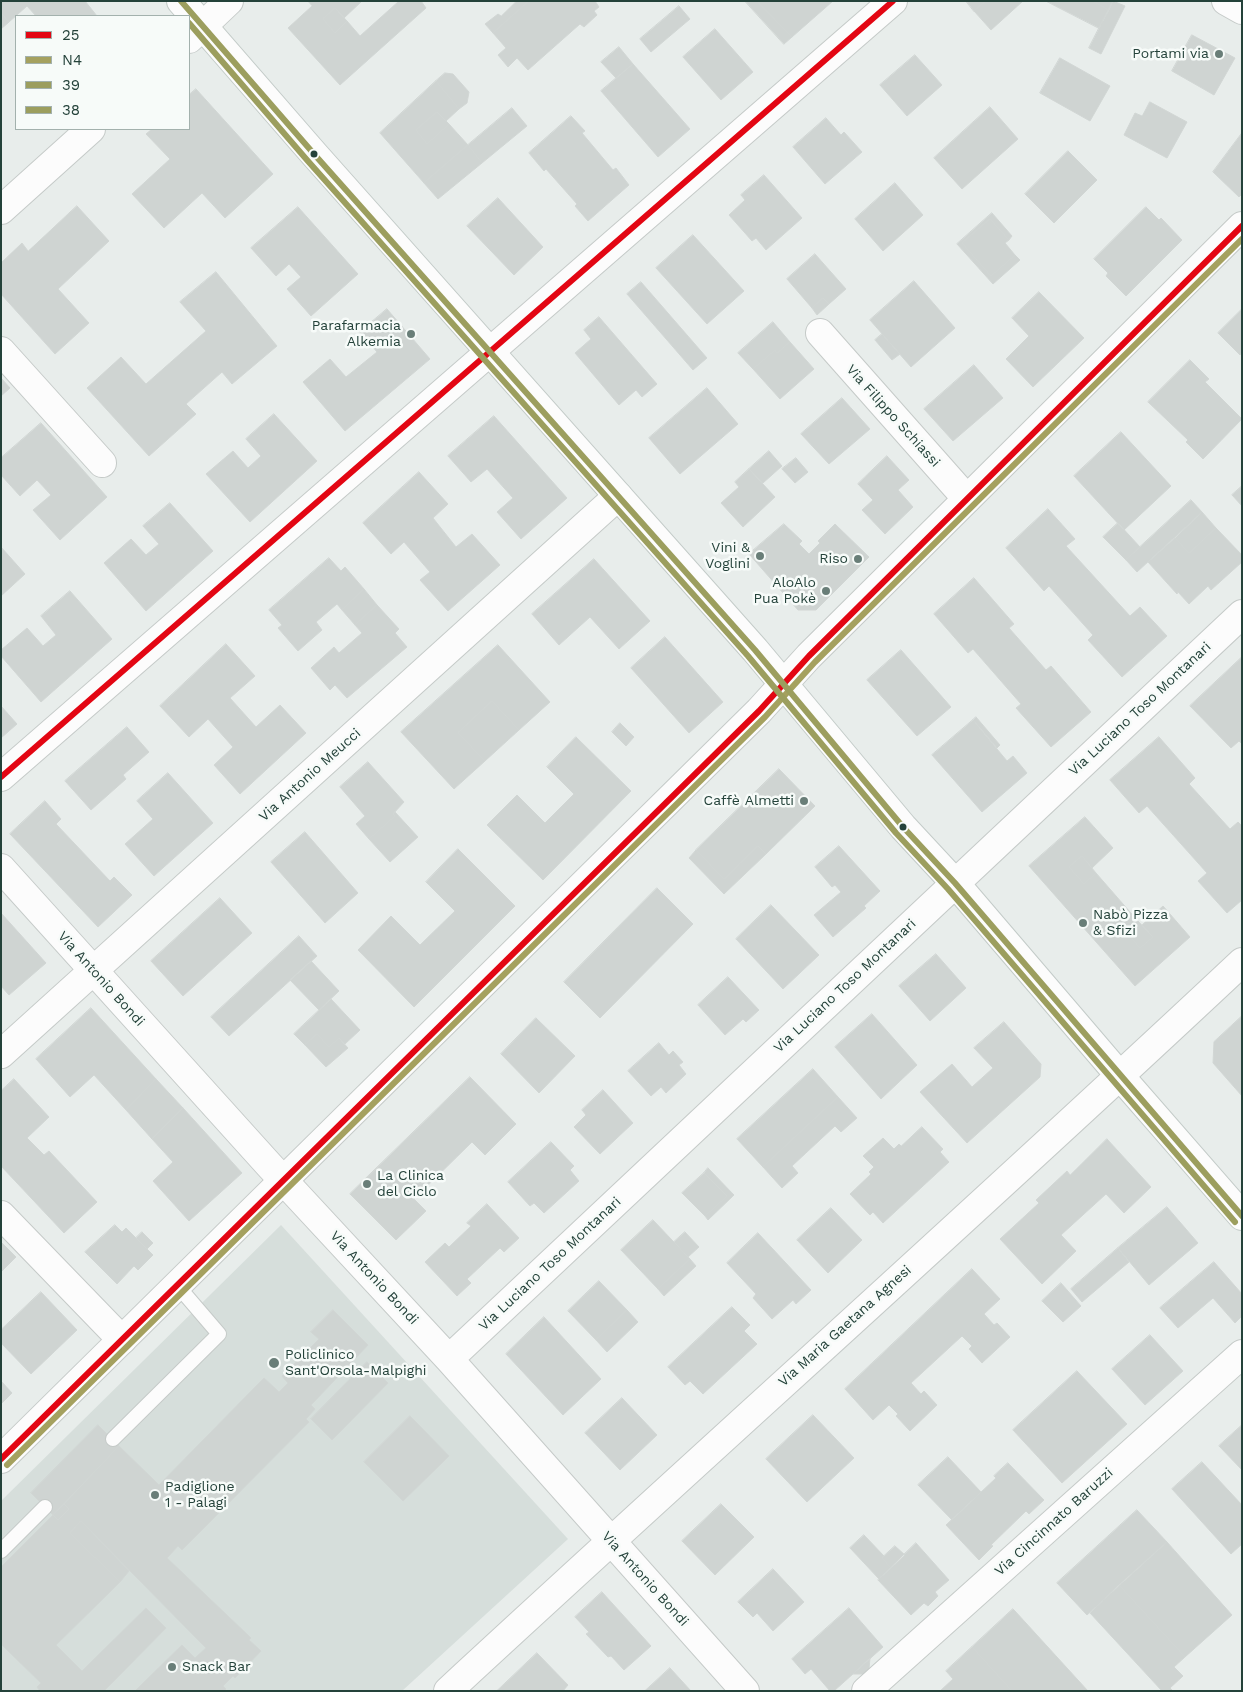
<!DOCTYPE html>
<html>
<head>
<meta charset="utf-8">
<style>
	body { margin:0 }
	#map { position:relative; width:1243px; height:1692px; overflow:hidden; background:#e8edeb; font-family:"Work Sans",sans-serif }
	canvas { display:block }
	.frame { position:absolute; inset:0; border:2px solid #24423a; pointer-events:none }
	.legend { position:absolute; left:15px; top:15px; width:175px; height:115px; box-sizing:border-box; background:#f7fbf9; border:1px solid #a3b1ad; margin:0; padding:6px 9px; list-style:none; font-size:15px; color:#24423a }
	.legend li { display:flex; align-items:center; gap:10px; height:25px }
	.legend b { width:25px; border:1px solid #a3b1ad }
</style>
</head>
<body>
<div id="map">
<canvas width="1243" height="1692"></canvas>
<div class="frame"></div>
<ul class="legend">
<li><b style="height:6px;background:#e30613"></b>25</li>
<li><b style="height:6px;background:#a5a15f"></b>N4</li>
<li><b style="height:6px;background:#9c9e5e"></b>39</li>
<li><b style="height:6px;background:#9c9e5e"></b>38</li>
</ul>
</div>
<script>
const c = document.querySelector('canvas').getContext('2d');
c.lineJoin = 'round';
function fill(path, color) { c.fillStyle = color; c.fill(path, 'evenodd'); }
function stroke(path, color, width, dash) { c.strokeStyle = color; c.lineWidth = width; c.lineCap = dash ? 'butt' : 'round'; c.setLineDash(dash || []); c.stroke(path); }
function write(font, color, halo, rows, align = 'center') {
  c.font = font + ' "Work Sans",sans-serif'; c.lineWidth = 5; c.setLineDash([]); c.textBaseline = 'middle'; c.strokeStyle = halo; c.fillStyle = color; for (const [text, x, y, turn = 0] of rows) {
    c.save(); c.translate(x, y); c.rotate((+turn || 0) * Math.PI / 180); c.textAlign = isNaN(turn) ? turn : align; if (halo) c.strokeText(text, 0, 0); c.fillText(text, 0, 0); c.restore();
  }
}
const built = new Path2D(`
	M281,1225L568,1539L402,1691H1V1501Z`);
const building = new Path2D(`
	M1,1H85L97,16H36L27,6L9,22L1,13Z
	M308,1H362L344,18L335,8L323,19L335,33L347,21L360,36L399,1H421L426,8L340,85L288,28L312,6Z
	M517,1H529L493,33L485,24L498,14L501,16Z
	M529,1H595L599,7L594,11L597,15L584,27L580,24L528,70L517,58L508,67L498,55L506,48L493,33Z
	M745,1H757L792,37L784,44Z
	M757,1H833L792,37Z
	M966,1H986L974,11Z
	M986,1H1023L991,30L974,11Z
	M1046,1H1093L1109,10L1099,28Z
	M1093,1H1113L1109,10Z
	M1113,1L1125,6L1101,54L1089,48Z
	M679,6L690,19L651,52L640,39Z
	M335,8L347,21L335,33L323,19Z
	M1,13L9,22L1,29Z
	M715,29L753,72L721,100L683,57Z
	M1192,35L1235,58L1214,95L1172,71Z
	M619,47L633,64L616,78L601,62Z
	M915,55L942,85L907,116L880,85Z
	M1060,58L1110,86L1090,121L1040,93Z
	M633,64L690,129L658,157L601,91Z
	M445,73L453,74L469,92L467,103L459,109L436,81Z
	M436,81L459,109L446,121L437,112L416,130L427,144L449,124L468,145L424,183L380,133Z
	M196,89L273,174L225,218L202,193L164,228L132,194L170,159L146,134L152,129H189V95Z
	M1150,102L1187,122L1167,158L1124,135L1135,113L1142,116Z
	M990,107L1018,139L962,189L934,158Z
	M512,108L527,126L482,163L468,145Z
	M437,112L449,124L427,144L416,130Z
	M571,116L585,131L582,133L613,170L616,168L629,185L588,221L575,206L577,204L546,169L544,171L529,153Z
	M826,118L841,135L844,132L862,152L825,184L793,147Z
	M1242,133V194L1239,197L1213,172Z
	M468,145L482,163L438,199L424,183Z
	M1068,151L1097,180L1054,223L1025,194Z
	M764,175L802,218L766,250L756,238L752,241L729,215L745,200L741,195Z
	M895,183L923,215L883,251L855,219Z
	M498,198L543,247L514,275L467,226Z
	M77,206L109,241L58,289L89,323L55,354L1,294V263L22,243L28,251Z
	M298,207L358,274L311,316L287,289L301,277L289,264L276,276L251,248Z
	M1146,207L1159,220L1161,218L1182,240L1126,296L1106,276L1108,273L1094,259Z
	M992,213L1012,236L1009,240L990,219L962,243L991,276L1015,255L1020,260L993,284L957,244Z
	M990,219L1009,240L1005,243L1015,255L991,276L962,243Z
	M693,235L744,291L707,324L656,268Z
	M815,254L846,289L829,304L823,298L812,308L787,279Z
	M216,272L277,346L232,384L222,372L186,404L196,414L149,456L87,388L121,357L146,384L206,331L180,302Z
	M914,281L955,328L911,367L870,320Z
	M641,282L707,358L693,370L627,294Z
	M1039,292L1084,338L1033,387L1006,359L1029,336L1012,318Z
	M823,298L829,304L817,315L812,308Z
	M387,309L430,359L345,431L303,382L330,359L346,377L377,352L360,332Z
	M1242,309V352L1240,355L1218,333Z
	M599,317L657,384L642,397L636,390L619,405L575,353L591,339L584,330Z
	M773,322L790,342L777,353L775,350L753,369L738,353Z
	M882,334L900,354L892,360L875,340Z
	M790,342L814,369L780,399L753,369L775,350L777,353Z
	M1190,360L1209,379L1205,382L1242,419L1203,459L1186,442L1188,440L1148,402Z
	M974,365L1003,398L953,441L924,409Z
	M1,378L10,388L1,396Z
	M707,388L738,424L680,474L649,438Z
	M842,398L870,429L829,464L801,434Z
	M274,414L317,461L250,522L206,474L233,451L248,468L261,456L246,439Z
	M494,416L567,498L521,539L497,512L513,498L487,469L471,482L448,456Z
	M41,423L107,497L60,540L33,510L51,495L37,480L20,496L1,475V458Z
	M1121,432L1171,486L1124,530L1074,476Z
	M769,451L782,466L763,483L749,469Z
	M887,456L909,480L898,490L913,507L885,534L862,510L873,500L858,484Z
	M796,458L808,472L795,483L782,469Z
	M749,469L775,497L743,527L721,503L739,487L735,482Z
	M419,472L448,504L433,518L456,547L472,534L500,565L448,611L420,580L430,572L404,542L391,554L363,523Z
	M1242,486V506L1232,495Z
	M1191,500L1202,512L1137,572L1126,560Z
	M170,503L213,551L146,611L104,563L131,539L146,555L159,544L143,526Z
	M1048,509L1075,539L1066,546L1130,616L1140,607L1167,636L1122,677L1088,640L1093,635L1049,586L1044,591L1006,548Z
	M1202,512L1216,528L1189,553L1175,538Z
	M1118,523L1140,547L1126,560L1103,537Z
	M784,524L802,541L799,544L809,554L820,543L818,541L835,524L869,557L816,610H798L749,554Z
	M1216,528L1242,555V562L1211,590L1208,586L1189,604L1178,592L1177,594L1148,562L1175,538L1189,553Z
	M1,547L25,574L1,596Z
	M329,558L341,571L345,567L364,589L342,610L337,604L316,622L322,630L298,651L278,628L282,625L269,610Z
	M594,559L650,621L619,649L590,617L559,645L532,614Z
	M974,578L1014,624L1009,628L1046,670L1051,666L1091,712L1051,747L1016,708L1021,704L973,649L968,653L934,614Z
	M364,589L377,605L355,625L342,610Z
	M70,591L112,639L41,702L1,656V650L27,628L43,646L56,635L41,616Z
	M377,605L399,629L395,633L407,647L347,698L335,685L330,690L311,668L334,647L339,653L362,633L355,625Z
	M665,637L723,702L689,733L631,668Z
	M226,644L255,676L230,698L256,727L280,705L306,733L240,794L214,765L233,747L208,719L189,737L160,706Z
	M498,645L550,702L519,730L492,701L458,733L485,761L454,789L401,732Z
	M901,650L951,707L917,736L867,680Z
	M1242,657V744L1239,741L1231,748L1190,706Z
	M492,701L519,730L485,761L458,733Z
	M1,706L17,724L1,738Z
	M976,717L1000,745L997,748L973,720Z
	M973,720L1007,761L1013,756L1027,773L982,812L932,755Z
	M620,723L634,737L626,746L612,732Z
	M127,727L149,752L123,775L126,779L91,810L65,781Z
	M576,737L631,791L543,880L487,825L517,795L545,823L574,794L547,767Z
	M1159,737L1195,778L1189,784L1230,829L1238,822L1242,826V900L1227,913L1198,881L1207,873L1147,806L1139,813L1110,780Z
	M368,762L404,802L393,814L395,816L369,839L356,824L365,816L340,787Z
	M779,769L815,806L766,854L758,846L724,879L696,850Z
	M168,773L213,823L154,876L125,844L153,819L137,801Z
	M45,801L61,819L56,824L110,881L114,877L132,895L98,927L10,834Z
	M395,812L418,837L390,862L369,839L395,816L393,814Z
	M1085,817L1113,848L1092,868L1082,856L1069,867L1084,884L1096,873L1137,920L1125,931L1140,948L1153,937L1142,925L1163,906L1190,937L1135,986L1029,866Z
	M305,832L358,893L325,923L271,862Z
	M758,846L766,854L724,894L689,858L696,850L724,879Z
	M839,846L880,891L864,906L866,908L833,937L814,915L841,892L835,885L832,887L815,867Z
	M458,849L515,906L414,1007L358,950L391,916L420,945L455,911L426,882Z
	M1082,856L1096,873L1084,884L1069,867Z
	M657,888L693,924L600,1018L564,982Z
	M220,898L252,933L183,996L151,961Z
	M771,905L819,955L783,989L736,939Z
	M1,913L46,963L9,995L1,986Z
	M1137,920L1153,937L1140,948L1125,931Z
	M299,936L317,956L229,1036L211,1017Z
	M936,954L966,988L930,1021L899,986Z
	M311,961L339,991L319,1010L290,980Z
	M728,977L759,1010L746,1022L743,1019L725,1035L698,1005Z
	M331,999L360,1030L345,1044L339,1038L329,1047L317,1034L305,1045L294,1034Z
	M91,1008L156,1079L126,1110L94,1075L70,1097L36,1059Z
	M872,1014L917,1065L881,1099L835,1047Z
	M1242,1016V1096L1213,1063L1214,1042Z
	M536,1018L575,1056L539,1093L501,1054Z
	M1004,1022L1041,1064L1040,1077L967,1143L920,1092L952,1064L972,1087L993,1068L974,1048Z
	M317,1034L329,1047L339,1038L348,1048L326,1067L305,1045Z
	M659,1043L669,1055L673,1051L683,1062L679,1065L686,1074L666,1093L661,1087L651,1096L628,1071Z
	M813,1069L838,1097L763,1167L737,1139Z
	M470,1077L516,1124L485,1155L472,1142L414,1199L426,1211L396,1240L350,1194Z
	M14,1079L49,1117L27,1138L44,1155L49,1151L97,1202L64,1233L1,1166V1091Z
	M156,1079L183,1108L152,1139L126,1110Z
	M603,1090L633,1123L600,1154L574,1127L586,1115L582,1110Z
	M838,1097L857,1118L841,1132L835,1126L792,1166L798,1173L782,1188L763,1167Z
	M183,1108L242,1173L189,1221L153,1181L173,1162L152,1139Z
	M922,1127L943,1149L940,1152L949,1162L883,1223L873,1212L870,1215L850,1194L871,1174L869,1172L874,1167L863,1156L883,1138L894,1149L899,1144L901,1146Z
	M1107,1139L1151,1187L1124,1213L1106,1194L1061,1235L1076,1251L1042,1284L1000,1239L1039,1203L1036,1200L1067,1171L1070,1175Z
	M551,1142L574,1166L570,1170L579,1181L544,1213L534,1203L530,1206L508,1182Z
	M708,1168L734,1195L708,1220L705,1216L727,1196L704,1173Z
	M704,1173L727,1196L705,1216L682,1193Z
	M487,1204L519,1238L504,1252L500,1248L467,1279L471,1283L457,1296L425,1262L445,1243L449,1247L471,1226L467,1223Z
	M1167,1207L1198,1243L1149,1285L1118,1248Z
	M831,1208L862,1240L828,1273L797,1240Z
	M653,1220L690,1259L658,1289L621,1250Z
	M115,1225L122,1232L126,1228L153,1255L138,1270L134,1266L117,1284L85,1252Z
	M142,1232L153,1243L147,1249L136,1238Z
	M685,1232L699,1247L688,1257L674,1242Z
	M758,1233L811,1290L796,1304L793,1300L772,1319L753,1298L756,1294L727,1263Z
	M1,1242L16,1257L1,1272Z
	M1118,1248L1129,1262L1082,1302L1071,1289Z
	M690,1259L696,1266L664,1296L658,1289Z
	M1214,1262L1242,1294V1316L1235,1323L1213,1298L1178,1328L1160,1308Z
	M972,1269L1000,1299L984,1314L994,1325L997,1323L1010,1337L982,1363L969,1349L972,1346L962,1336L911,1383L921,1394L924,1391L937,1405L910,1431L896,1416L898,1414L889,1405L873,1420L845,1389Z
	M599,1281L627,1310L596,1340L568,1311Z
	M1061,1283L1081,1306L1063,1322L1042,1301Z
	M41,1292L77,1330L31,1374L1,1343V1330Z
	M732,1307L750,1325L744,1331L757,1344L703,1394L690,1381L685,1385L668,1367Z
	M333,1310L368,1345L311,1405L315,1409L306,1419L309,1422L182,1550L178,1546L167,1558L251,1638L249,1640L261,1651L235,1678L233,1676L223,1686L226,1689L224,1691H135L182,1645L195,1658L206,1648L81,1521L70,1533L120,1582L56,1645L82,1671L146,1608L166,1628L104,1691H40L37,1687L41,1683L1,1644V1567L53,1515L58,1520L69,1509L64,1504L119,1446L159,1485L264,1378L279,1392L288,1383L282,1376L319,1339L311,1332Z
	M627,1310L638,1322L607,1352L596,1340Z
	M544,1317L601,1379L563,1415L506,1354Z
	M1150,1335L1183,1371L1145,1405L1112,1369Z
	M367,1362L388,1383L332,1440L311,1419Z
	M1077,1371L1127,1424L1062,1483L1013,1430Z
	M1,1381L12,1393L1,1404Z
	M622,1398L657,1435L620,1470L585,1433Z
	M813,1415L854,1458L807,1502L766,1459Z
	M410,1416L449,1456L403,1501L364,1462Z
	M98,1425L119,1446L53,1515L31,1493Z
	M1242,1425V1470L1219,1446Z
	M948,1457L981,1492L952,1520L918,1485Z
	M1202,1462L1242,1505V1544L1231,1554L1172,1489Z
	M1008,1463L1044,1500L1029,1514L1026,1511L991,1545L993,1546L979,1560L946,1525L996,1478L994,1476Z
	M64,1504L69,1509L58,1520L53,1515Z
	M721,1504L754,1537L715,1575L682,1541Z
	M1137,1510L1167,1542L1087,1615L1057,1583Z
	M81,1521L129,1571L120,1582L70,1533Z
	M864,1535L884,1556L882,1558L891,1568L879,1579L850,1548Z
	M1167,1542L1232,1615L1185,1657L1119,1585Z
	M916,1543L949,1580L935,1592L938,1596L928,1606L924,1603L911,1615L878,1580Z
	M895,1546L905,1555L891,1568L882,1558Z
	M773,1569L804,1602L773,1631L757,1613L753,1617L738,1602Z
	M1119,1585L1185,1657L1174,1667L1183,1676L1170,1688L1173,1691H1162L1090,1613Z
	M602,1592L651,1646L624,1670L611,1656L608,1657L586,1634L589,1632L575,1617Z
	M849,1608L883,1647L834,1691H830L811,1669L805,1674L792,1659Z
	M1013,1609L1015,1611L1088,1691H1012L972,1647Z
	M972,1647L1012,1691H940L953,1679L946,1671Z
	M537,1653L568,1685L563,1691H497Z
	M870,1658L869,1669L863,1674H853Z
	M670,1668L691,1691H645Z`);
const service = new Path2D(`
	M113,1439L219,1334L177,1285
	M1,1551L45,1507`);
const minor = new Path2D(`
	M189,39L229,1
	M1,210L91,129
	M820,333L967,499
	M1,351L102,463
	M1,777L893,1
	M1,868L269,1165L449,1359L745,1691
	M1,1054L618,496
	M1,1215L122,1340
	M449,1359L1242,614
	M448,1691C712,1447 980,1208 1242,962
	M866,1691L1242,1354`);
const tertiary = new Path2D(`
	M1226,1L1242,10
	M1,1459L759,711L809,656L1242,226`);
const secondary = new Path2D(`
	M181,1L314,154L755,650L903,827L955,883L1120,1076L1242,1216`);
const bus1 = new Path2D(`
	M1,777L893,1
	M1,1459L759,711L809,656L1242,226`);
const bus2 = new Path2D(`
	M7,1465L765,717L815,662L1242,239`);
const bus3 = new Path2D(`
	M181,1L314,154L755,650L903,827L955,883L1242,1216`);
const bus4 = new Path2D(`
	M189,23L307,160L748,656L896,833L948,889L1235,1222`);
const markers = [
	[1219,54,5,"#697e78"],
	[314,154,4.5,"#24423a"],
	[411,334,5,"#697e78"],
	[760,556,5,"#697e78"],
	[858,559,5,"#697e78"],
	[826,591,5,"#697e78"],
	[804,801,5,"#697e78"],
	[903,827,4.5,"#24423a"],
	[1083,923,5,"#697e78"],
	[367,1184,5,"#697e78"],
	[274,1363,6,"#697e78"],
	[155,1495,5,"#697e78"],
	[172,1667,5,"#697e78"]
];
const poiNames = [
	["Portami via",1209,54],
	["Parafarmacia",401,326],
	["Alkemia",401,342],
	["Vini &",750,548],
	["Voglini",750,564],
	["Riso",848,559],
	["AloAlo",816,583],
	["Pua Pokè",816,599],
	["Caffè Almetti",794,801],
	["Nabò Pizza",1093,915,"left"],
	["& Sfizi",1093,931,"left"],
	["La Clinica",377,1176,"left"],
	["del Ciclo",377,1192,"left"],
	["Policlinico",285,1355,"left"],
	["Sant'Orsola-Malpighi",285,1371,"left"],
	["Padiglione",165,1487,"left"],
	["1 - Palagi",165,1503,"left"],
	["Snack Bar",182,1667,"left"]
];
const streetNames = [
	["Via Filippo Schiassi",893,416,48],
	["Via Luciano Toso Montanari",1140,709,-43],
	["Via Antonio Meucci",310,775,-42],
	["Via Antonio Bondi",101,979,48],
	["Via Luciano Toso Montanari",845,986,-43],
	["Via Luciano Toso Montanari",550,1264,-43],
	["Via Antonio Bondi",374,1278,47],
	["Via Maria Gaetana Agnesi",845,1326,-42],
	["Via Cincinnato Baruzzi",1054,1522,-42],
	["Via Antonio Bondi",645,1579,48]
];
fill(built, '#d6dedb');
fill(building, '#cfd4d2');
stroke(building, '#d1d6d4', 1);
stroke(service, '#c5cac8', 16);
stroke(minor, '#c5cac8', 30);
stroke(tertiary, '#c5cac8', 30);
stroke(secondary, '#c3cbc8', 30);
stroke(service, '#fcfcfc', 14);
stroke(minor, '#fcfcfc', 28);
stroke(tertiary, '#fcfcfc', 28);
stroke(secondary, '#fcfcfc', 28);
stroke(bus1, '#e30613', 6);
stroke(bus2, '#a5a15f', 6);
stroke(bus3, '#9c9e5e', 6);
stroke(bus4, '#9c9e5e', 6);
for (const [x, y, r, color] of markers) { const dot = new Path2D(); dot.arc(x, y, r, 0, 2 * Math.PI); c.fillStyle = color; c.fill(dot); stroke(dot, '#f7fbf9', 2); }
write('14px', '#24423a', '#f7fbf9', poiNames, 'right');
write('14px', '#24423a', '#f7fbf9', streetNames);
</script>
</body>
</html>
